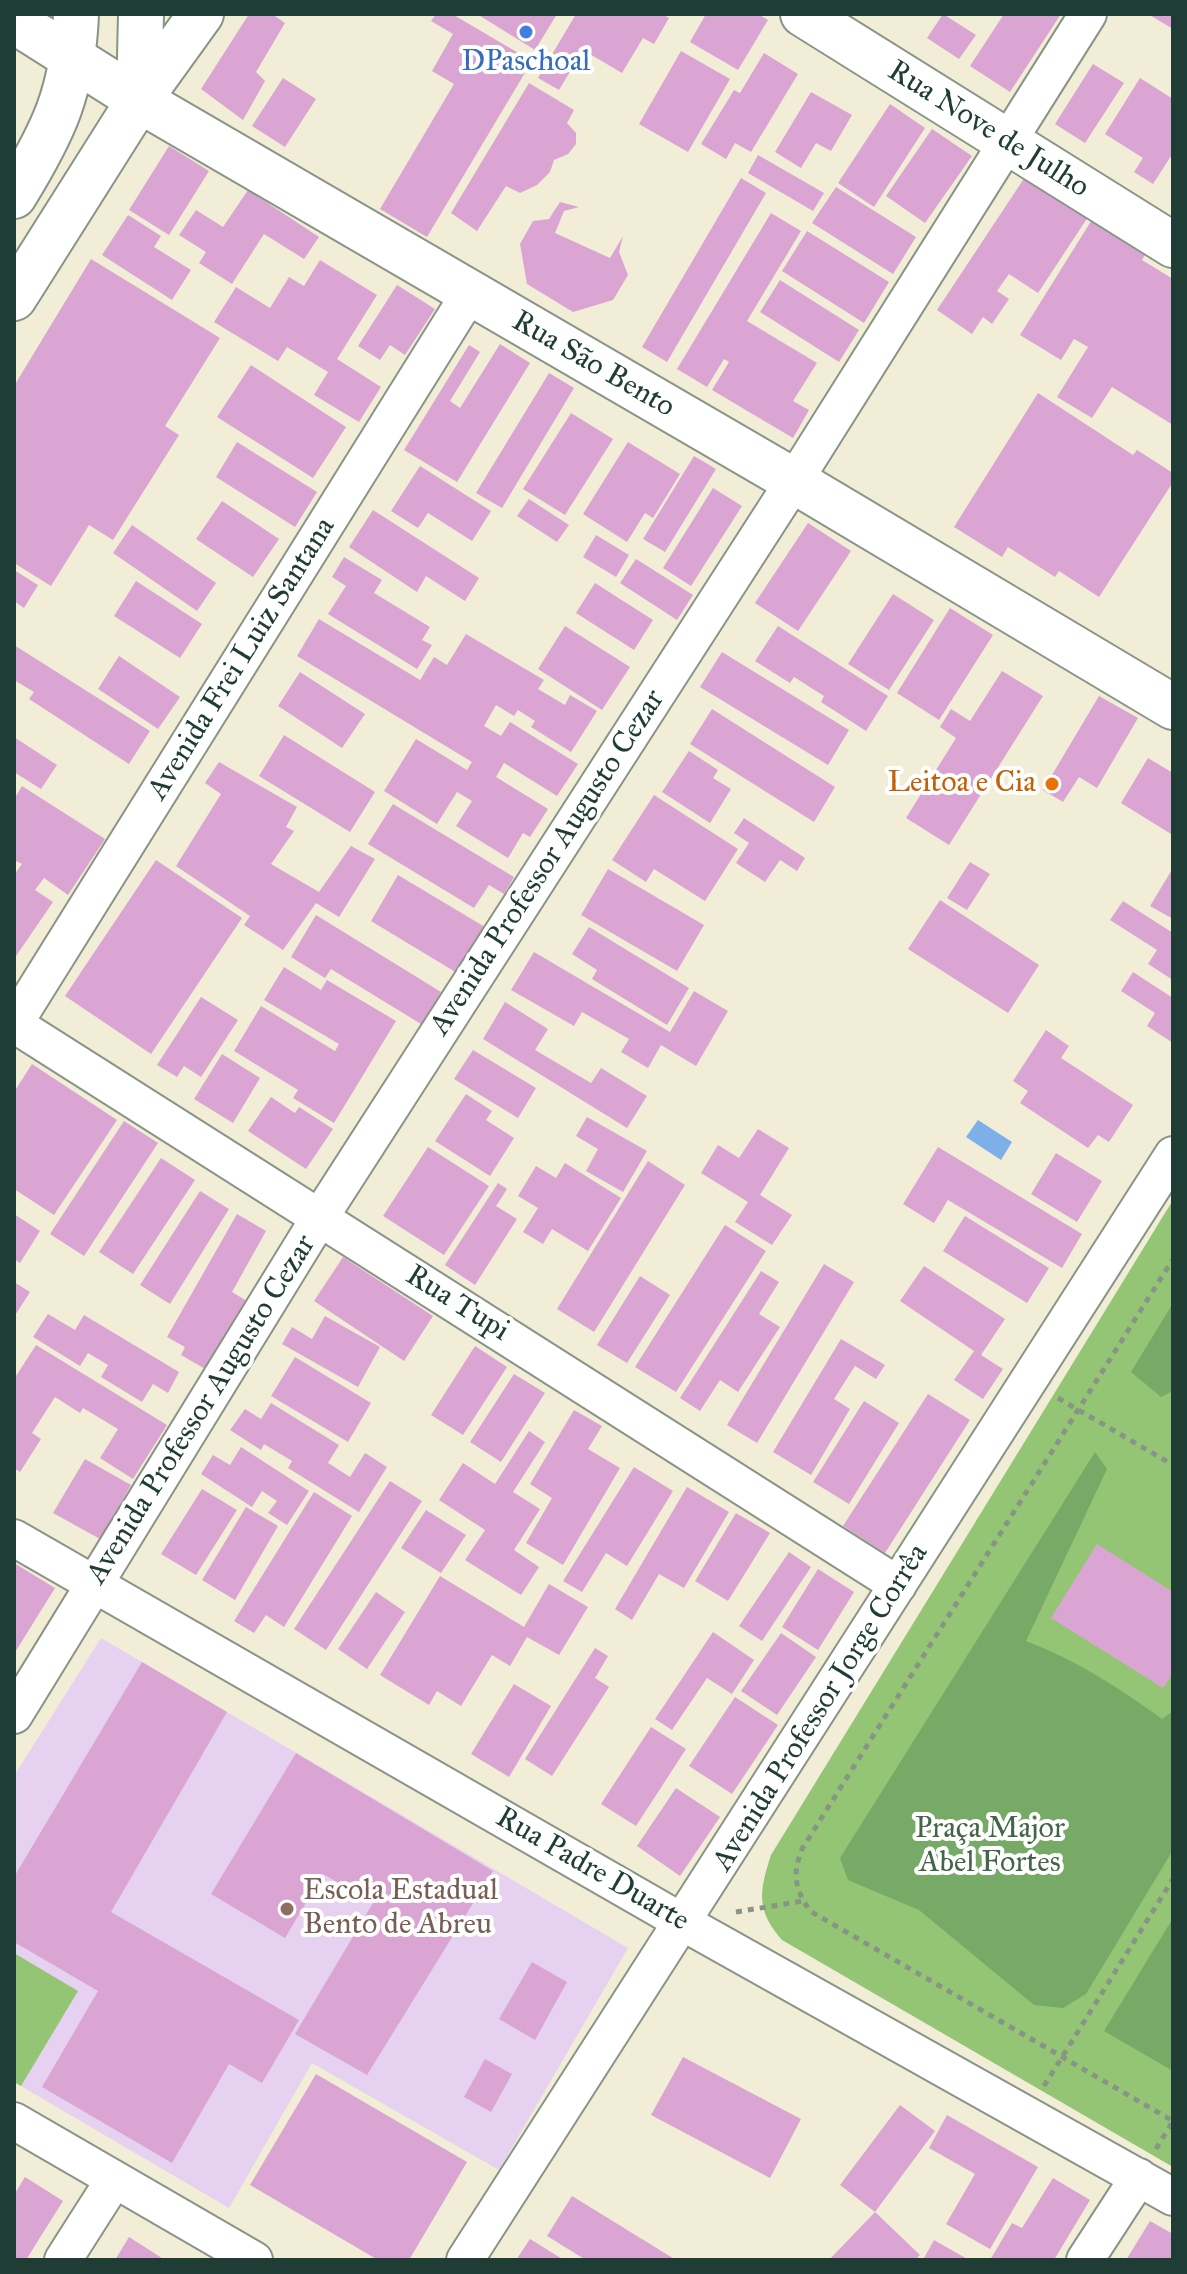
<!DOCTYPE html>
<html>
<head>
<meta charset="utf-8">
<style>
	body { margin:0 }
	#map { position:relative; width:1187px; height:2274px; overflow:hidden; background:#f1edd7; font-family:"IM FELL Great Primer",serif }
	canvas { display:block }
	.frame { position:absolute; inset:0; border:16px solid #1f3d34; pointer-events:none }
</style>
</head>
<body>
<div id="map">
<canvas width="1187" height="2274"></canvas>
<div class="frame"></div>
</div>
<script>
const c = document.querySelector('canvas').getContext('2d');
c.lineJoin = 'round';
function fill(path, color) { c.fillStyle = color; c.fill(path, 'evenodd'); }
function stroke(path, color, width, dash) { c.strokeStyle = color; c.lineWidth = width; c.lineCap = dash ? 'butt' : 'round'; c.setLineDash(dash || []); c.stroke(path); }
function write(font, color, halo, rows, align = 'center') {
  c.font = font + ' "IM FELL Great Primer",serif'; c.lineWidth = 8; c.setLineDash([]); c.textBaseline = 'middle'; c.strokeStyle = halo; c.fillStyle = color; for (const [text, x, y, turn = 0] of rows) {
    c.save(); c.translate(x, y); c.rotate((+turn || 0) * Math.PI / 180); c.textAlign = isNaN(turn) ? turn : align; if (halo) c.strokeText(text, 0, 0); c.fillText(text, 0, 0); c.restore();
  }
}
const built = new Path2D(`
	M101,1638L628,1948L499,2170L312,2063L229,2208L14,2082V1776Z`);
const green = new Path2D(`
	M1173,1200V2167L782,1940C756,1910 759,1892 771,1855Z
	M14,1953L78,1991L21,2086L14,2082Z`);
const forest = new Path2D(`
	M1173,1303V1391L1161,1397L1131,1372Z
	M1095,1452L1107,1469L1026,1641C1076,1660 1118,1687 1162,1719L1173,1711V1850L1086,1994L1063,2008L1034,2005L919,1910L848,1880L840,1858Z
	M1173,1918V2071L1104,2031Z`);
const water = new Path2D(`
	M978,1120L1012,1142L1001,1160L966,1137Z`);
const building = new Path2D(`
	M249,14H272L285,23L256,72L265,81L243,120L201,89Z
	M436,14H452L532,61L427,237L380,209L454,84L432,71L453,34L431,21Z
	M477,14H557L535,50Z
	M576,14H662L669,18L654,44L643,38L622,73L583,50L559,90L538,78Z
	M706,14H758L768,20L738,70L690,42Z
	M943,14L976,35L959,59L927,38Z
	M1004,14H1061L1010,92L970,66Z
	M1148,14H1173V29Z
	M681,51L730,79L688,152L639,124Z
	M764,53L798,74L751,152L735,143L726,159L701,144L734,90L740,93Z
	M1093,64L1124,83L1085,143L1055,124Z
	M283,78L316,99L285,147L252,126Z
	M1140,78L1173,99V153L1153,184L1134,172L1143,158L1105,134Z
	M529,83L574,110L567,123L576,133V144L568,154L554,160L550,172L537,185L520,193L506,186L477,231L451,213Z
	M811,92L852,115L831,151L816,143L801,168L775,152Z
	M890,104L925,128L874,207L838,183Z
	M932,129L972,156L925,223L886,196Z
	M169,146L209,171L169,235L129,210Z
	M758,155L824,193L813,211L748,173Z
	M1025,177L1088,217L1038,293L1009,274L997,291L1009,299L992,324L983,317L972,334L937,310Z
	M741,178L766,193L667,362L642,347Z
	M836,187L916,237L893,274L812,223Z
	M248,190L319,237L304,259L264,234L232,284L199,263L206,252L179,235L196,210L223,227Z
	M560,202L579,207L564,211L555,233L610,258L623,236L619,252L628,275L613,300L573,312L527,284L520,244L533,221L549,219Z
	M771,213L801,231L747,321L817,363L793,401L809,410L793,438L712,390L729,362L724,359L707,387L677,369Z
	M128,215L161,236L154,247L191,270L172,300L102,255Z
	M1093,218L1147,251L1142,260L1173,279V425L1112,387L1092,418L1057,397L1088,347L1074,339L1061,360L1020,335Z
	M807,231L889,282L864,323L782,271Z
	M91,259L220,338L165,426L179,435L113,540L89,525L51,586L14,563V386Z
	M320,260L377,295L337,359L381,387L359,422L314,395L328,372L287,347L278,361L214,322L236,287L270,308L289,277L304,286Z
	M780,280L859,330L839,362L760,312Z
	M397,285L435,309L405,355L390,345L380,360L358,346Z
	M500,344L530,363L457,482L404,450L469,345L480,352L450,401L460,408Z
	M251,365L346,427L313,478L217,417Z
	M549,373L574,388L502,508L476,493Z
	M1038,393L1133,455L1137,450L1173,473V482L1099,597L1059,571L1055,577L1008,547L1002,557L954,527Z
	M571,413L613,439L565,515L523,489Z
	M237,442L317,492L295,527L216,477Z
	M628,442L680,474L653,518L645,513L627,542L583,514Z
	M694,456L716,469L665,552L643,539Z
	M420,466L491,511L472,541L428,513L418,528L391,511Z
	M713,488L742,506L691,586L663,568Z
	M529,499L569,525L557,542L517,516Z
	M222,501L279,539L253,577L196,539Z
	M373,510L479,578L465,601L426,576L417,592L349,547Z
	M808,523L851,551L798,631L755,603Z
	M132,525L216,583L197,611L113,553Z
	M596,535L629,555L616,577L583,557Z
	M344,557L382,580L374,593L430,627L422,640L432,645L417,669L328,614L346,586L332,577Z
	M636,559L693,595L677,620L620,583Z
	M14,570L38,585L24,608L14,601Z
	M136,581L202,624L180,658L114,616Z
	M595,583L653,620L634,650L576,613Z
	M893,594L934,620L889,690L848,664Z
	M950,608L993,635L939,720L897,693Z
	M319,619L420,680L434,657L447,665L466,634L544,680L538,689L565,705L570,695L597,711L571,752L531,727L535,721L518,710L514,716L496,705L484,726L501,736L510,722L578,764L557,796L504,763L496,777L548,809L530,837L523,833L508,858L456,826L472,801L457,792L437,824L384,791L416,739L467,770L472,762L297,656Z
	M565,626L630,667L602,710L538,669Z
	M778,626L888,696L866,731L821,702L824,696L794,677L790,683L755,661Z
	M14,645L150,731L129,764L29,699L34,692L14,680Z
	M722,652L849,730L828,765L700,687Z
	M119,656L180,697L158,729L98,689Z
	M1002,671L1043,696L949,845L906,818L956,738L940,727L951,709L970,721Z
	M300,672L365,714L342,748L278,706Z
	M1099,696L1138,718L1097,788L1079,777L1063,802L1043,790Z
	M712,709L835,787L814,822L690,744Z
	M284,735L375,792L350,832L259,776Z
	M14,737L57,765L41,789L14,772Z
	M689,751L718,770L713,778L731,789L710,823L662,792Z
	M1148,758L1173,773L1171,834L1121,803Z
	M219,762L297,807L286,827L294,831L271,864L319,892L351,846L375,859L339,917L316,903L283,950L244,925L250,916L176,866L221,794L205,783Z
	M22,786L105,839L68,895L44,878L35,890L53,902L14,959V875L22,864L14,860V799Z
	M654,795L738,849L705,901L654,869L646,882L612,860Z
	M393,804L514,877L504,894L489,885L474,908L368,844Z
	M744,818L805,858L797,871L780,860L765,882L736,863L749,843L734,833Z
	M156,860L242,918L151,1054L65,996Z
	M970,862L990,874L967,910L947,898Z
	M1173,868V919L1150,906Z
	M608,869L704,925L677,971L581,915Z
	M398,875L485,927L457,973L371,921Z
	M940,900L1039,965L1008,1013L908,949Z
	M1123,901L1173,933V980L1148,964L1157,950L1110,920Z
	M316,915L441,992L421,1024L331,969L325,978L291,957Z
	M589,927L689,988L667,1025L592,979L597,970L572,954Z
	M534,952L670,1032L694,991L728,1011L696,1066L661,1045L648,1068L621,1052L629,1039L582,1012L574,1026L511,990Z
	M284,967L321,990L327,980L396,1021L334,1123L293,1098L298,1090L234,1051L261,1006L335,1051L339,1044L264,1000Z
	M1133,972L1173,998V1043L1147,1026L1155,1013L1121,991Z
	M201,997L238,1020L201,1077L184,1066L177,1077L157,1065Z
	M505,1002L548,1029L535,1050L591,1083L601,1068L647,1096L627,1128L483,1039Z
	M1046,1030L1069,1046L1061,1058L1133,1105L1109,1142L1098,1135L1088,1148L1020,1103L1028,1091L1013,1081Z
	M473,1050L536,1088L518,1118L454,1079Z
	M222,1054L260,1078L233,1123L194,1099Z
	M32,1064L117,1120L54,1215L14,1189V1092Z
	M466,1094L492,1111L486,1120L514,1138L490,1176L435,1141Z
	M271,1097L295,1113L299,1107L333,1129L306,1169L248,1131Z
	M587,1117L647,1151L623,1192L586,1171L598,1149L576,1136Z
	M124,1121L158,1143L84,1256L50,1234Z
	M758,1129L789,1148L760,1195L792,1215L772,1245L735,1222L748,1202L701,1173L718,1145L739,1158Z
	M428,1147L489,1186L444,1255L383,1216Z
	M938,1147L1082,1234L1062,1268L948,1200L934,1223L903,1204Z
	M1056,1153L1102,1181L1077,1222L1031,1194Z
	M161,1158L195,1180L133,1274L99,1252Z
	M648,1161L685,1185L594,1332L557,1309Z
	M565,1163L621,1198L588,1251L552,1229L543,1244L523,1232L538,1208L518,1196L536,1166L556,1178Z
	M498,1183L507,1189L496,1206L517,1219L475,1285L445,1265Z
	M200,1191L229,1209L170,1304L140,1285Z
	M14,1214L40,1231L20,1263L14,1259Z
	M237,1214L266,1231L232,1292L247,1301L207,1370L181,1355L185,1347L167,1337Z
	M965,1216L1049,1268L1027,1303L943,1251Z
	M725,1225L766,1251L676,1392L635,1367Z
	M343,1257L433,1316L404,1361L314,1301Z
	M824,1264L854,1282L757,1443L727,1425Z
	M924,1266L1005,1319L981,1355L1003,1369L983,1399L954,1380L974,1351L900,1301Z
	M761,1271L779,1282L759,1314L780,1327L738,1392L720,1380L700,1411L680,1398Z
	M640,1276L670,1295L627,1363L597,1345Z
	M14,1282L30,1292L14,1317Z
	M48,1314L75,1330L84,1315L179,1372L168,1393L153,1384L142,1402L101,1377L108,1365L88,1353L80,1366L33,1337Z
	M325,1316L380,1347L358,1387L282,1344L292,1327L312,1339Z
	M841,1339L885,1365L876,1379L855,1366L834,1399L850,1409L811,1475L773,1452Z
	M36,1345L167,1425L133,1479L100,1458L118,1429L83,1408L80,1413L55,1397L32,1433L41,1439L20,1472L14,1468V1379Z
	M475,1346L507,1367L463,1435L431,1415Z
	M295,1357L371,1403L348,1442L271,1396Z
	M514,1374L545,1393L501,1462L470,1442Z
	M928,1394L970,1420L885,1553L843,1526Z
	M864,1401L899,1423L849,1504L813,1482Z
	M271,1403L339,1445L328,1463L350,1477L365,1453L387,1467L359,1512L288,1468L292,1461L264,1444L261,1450L230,1430L245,1409L261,1419Z
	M574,1410L602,1426L588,1449L620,1468L563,1565L526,1543L552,1498L530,1484Z
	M529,1431L545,1442L513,1492L540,1509L514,1550L539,1567L521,1595L465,1560L485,1530L439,1500L463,1463L495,1484Z
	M241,1447L309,1491L287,1525L268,1513L277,1501L262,1491L252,1507L201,1474L213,1455L230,1465Z
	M85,1459L131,1485L100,1539L53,1513Z
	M634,1467L673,1491L627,1566L606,1553L582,1592L563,1581Z
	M390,1481L422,1501L326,1650L294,1629Z
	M687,1487L729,1512L684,1588L659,1574L632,1620L615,1609Z
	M202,1489L237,1510L196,1575L161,1554Z
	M314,1492L352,1516L284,1627L266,1615L254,1633L234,1621Z
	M246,1507L278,1526L235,1600L202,1580Z
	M426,1510L466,1535L441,1573L401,1548Z
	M736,1513L770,1533L728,1601L695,1581Z
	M1097,1544L1173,1592V1673L1163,1688L1051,1618Z
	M789,1552L811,1567L762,1641L739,1626Z
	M14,1563L55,1588L14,1654Z
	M818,1569L854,1592L818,1650L782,1627Z
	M440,1576L524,1627L549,1584L588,1607L559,1655L527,1637L510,1666L492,1655L461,1706L437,1691L429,1705L380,1675Z
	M376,1592L405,1612L367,1669L338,1649Z
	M713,1632L754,1660L732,1694L707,1678L672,1730L655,1719Z
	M781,1633L816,1657L777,1715L741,1691Z
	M595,1648L608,1656L595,1678L609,1687L552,1776L525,1759Z
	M142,1662L227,1712L111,1912L299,2020L262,2083L229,2064L172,2163L42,2087L98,1991L14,1942V1877Z
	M514,1684L551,1706L509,1777L471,1754Z
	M735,1697L778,1725L732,1794L689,1766Z
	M651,1727L686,1749L636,1826L601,1804Z
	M296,1753L493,1871L367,2075L295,2034L373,1903L323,1874L285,1938L211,1894Z
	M676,1788L720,1817L680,1876L637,1846Z
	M532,1962L567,1982L535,2040L499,2019Z
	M683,2057L801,2119L770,2178L651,2115Z
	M485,2059L512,2074L491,2112L464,2097Z
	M316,2074L467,2162L409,2260H378L250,2185Z
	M900,2105L935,2131L875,2212L840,2185Z
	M947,2115L1038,2167L990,2249L946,2224L975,2174L929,2148Z
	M25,2177L63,2201L26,2260H14V2195Z
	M1053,2178L1090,2200L1054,2260H990L1012,2223L1022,2228Z
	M572,2196L676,2260H586L547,2236Z
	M875,2212L920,2255L915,2260H829Z
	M1150,2221L1173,2234V2260H1126Z
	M129,2237L165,2260H115Z
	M530,2239L564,2260H516Z
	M934,2240L969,2260H923Z`);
const path = new Path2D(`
	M1058,1398L1173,1465
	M736,1912L803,1901
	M1044,2086L1173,1879
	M1156,2149L1173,2121L810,1911C795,1889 792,1875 802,1849L1173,1259`);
const street = new Path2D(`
	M14,1024L898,1585
	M14,1024L470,293
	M14,1538L684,1923L1173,2197
	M14,1715L320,1217L794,481L1088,14
	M14,2121L254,2260
	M63,2260L114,2180
	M465,2260L1173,1155
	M1085,2260L1139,2177`);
const secondary = new Path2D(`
	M803,14L1173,245
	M14,21L139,100L794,481L1173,707
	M139,100L141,14
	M14,196C54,131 73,91 76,14
	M14,298L139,100L201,14`);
const markers = [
	[526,32,8,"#3f7fe0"],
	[1052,784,8,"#e8710a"],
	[287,1909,8,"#8d6e63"]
];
const shopNames = [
	["DPaschoal",526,63]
];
const streetNames = [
	["Rua Nove de Julho",988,130,32],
	["Rua São Bento",593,365,30],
	["Avenida Frei Luiz Santana",242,659,-58],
	["Avenida Professor Augusto Cezar",548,863,-57],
	["Rua Tupi",457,1304,32],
	["Avenida Professor Augusto Cezar",202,1410,-58],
	["Avenida Professor Jorge Corrêa",821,1708,-58],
	["Rua Padre Duarte",592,1870,30]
];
const foodNames = [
	["Leitoa e Cia",1036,784]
];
const parkNames = [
	["Praça Major",990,1830],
	["Abel Fortes",990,1864]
];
const educationNames = [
	["Escola Estadual",303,1892],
	["Bento de Abreu",303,1926]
];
fill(built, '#e6d2f0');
fill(green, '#94c574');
fill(forest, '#7a6');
fill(water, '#7db0e9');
fill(building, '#daa5d3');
stroke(street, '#889586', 40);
stroke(secondary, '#889586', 48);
stroke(path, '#889586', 5, [6, 6]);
stroke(street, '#fff', 36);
stroke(secondary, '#fff', 44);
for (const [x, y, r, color] of markers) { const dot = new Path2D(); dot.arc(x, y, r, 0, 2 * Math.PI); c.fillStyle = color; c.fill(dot); stroke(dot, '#fff', 3); }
write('30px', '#366cbe', '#fff', shopNames);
write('30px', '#1f3d34', '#fff', streetNames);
write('30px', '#c56008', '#fff', foodNames, 'right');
write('30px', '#426647', '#fff', parkNames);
write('30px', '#785e54', '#fff', educationNames, 'left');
</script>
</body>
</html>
